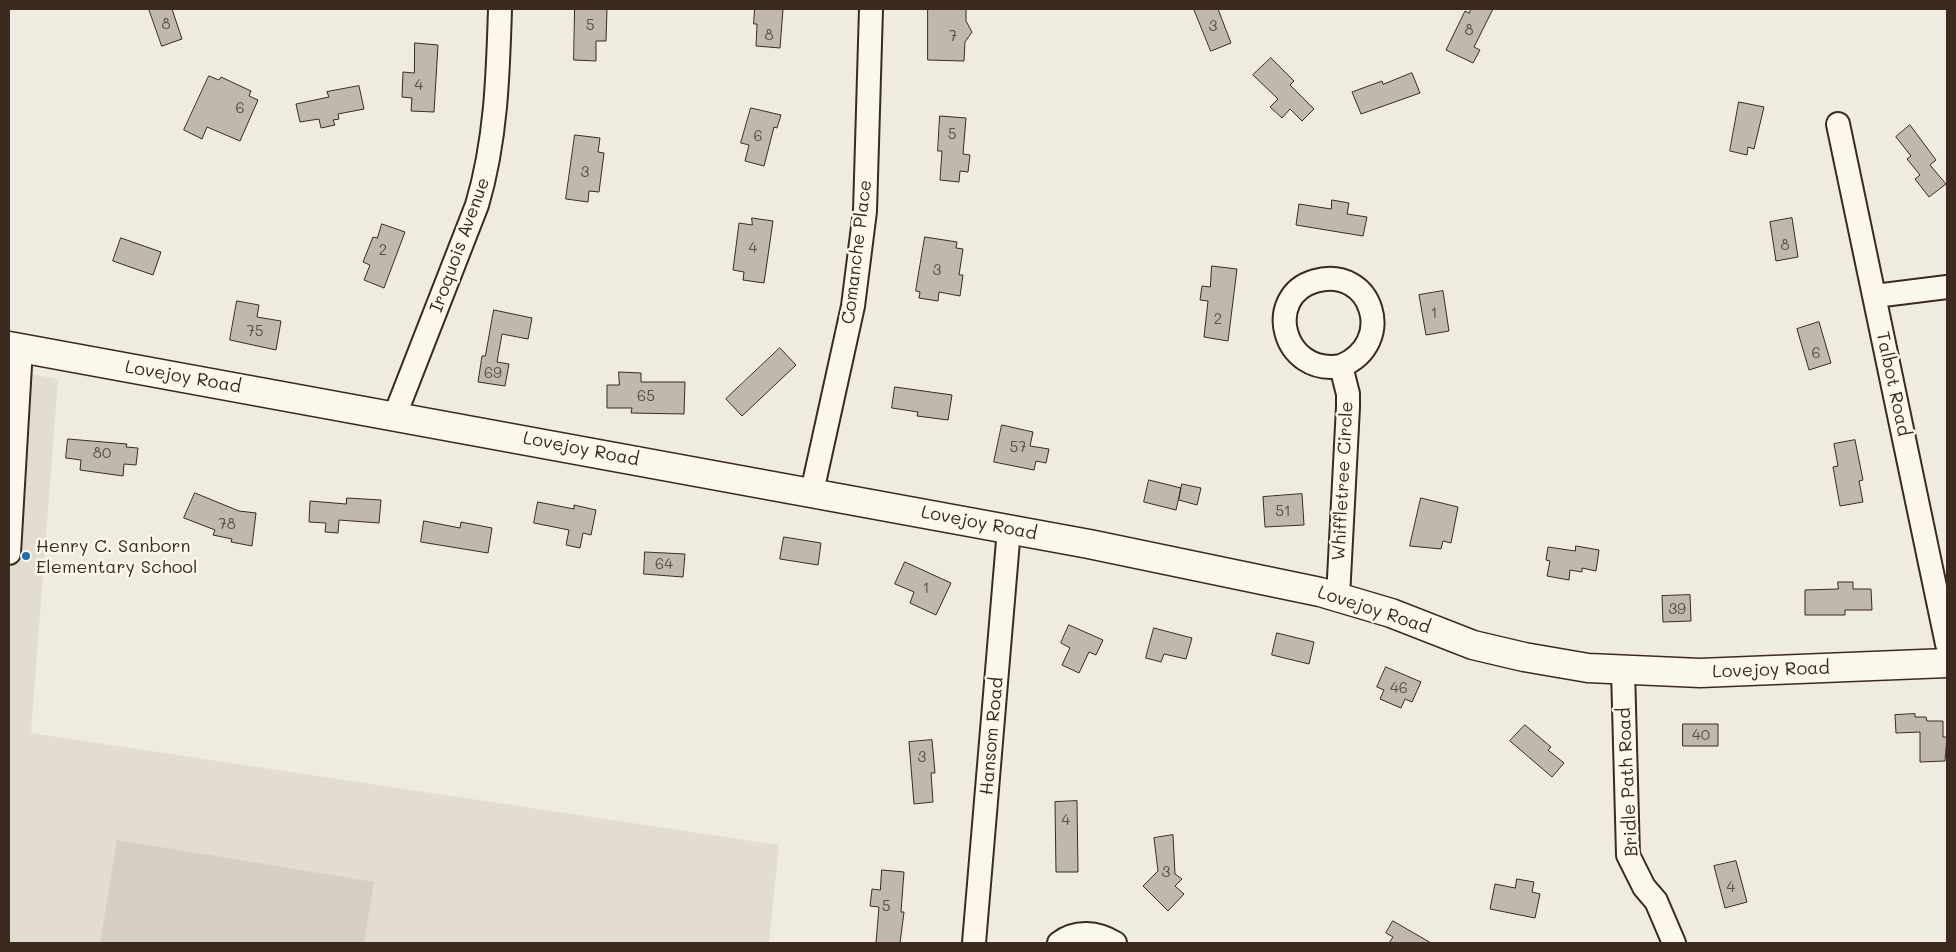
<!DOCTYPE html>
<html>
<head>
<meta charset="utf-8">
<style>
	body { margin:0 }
	#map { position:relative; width:1956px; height:952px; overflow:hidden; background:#f0ebe0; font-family:Mali,sans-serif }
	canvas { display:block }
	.frame { position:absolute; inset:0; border:10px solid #3b2a1e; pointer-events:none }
</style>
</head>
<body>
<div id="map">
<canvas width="1956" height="952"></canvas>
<div class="frame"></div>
</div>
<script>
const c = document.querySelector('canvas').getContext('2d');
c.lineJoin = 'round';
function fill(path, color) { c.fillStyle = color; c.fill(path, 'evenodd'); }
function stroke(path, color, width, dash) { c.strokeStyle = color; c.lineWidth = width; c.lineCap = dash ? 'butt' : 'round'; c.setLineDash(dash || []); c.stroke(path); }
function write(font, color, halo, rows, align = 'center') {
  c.font = font + ' Mali,sans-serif'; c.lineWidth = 5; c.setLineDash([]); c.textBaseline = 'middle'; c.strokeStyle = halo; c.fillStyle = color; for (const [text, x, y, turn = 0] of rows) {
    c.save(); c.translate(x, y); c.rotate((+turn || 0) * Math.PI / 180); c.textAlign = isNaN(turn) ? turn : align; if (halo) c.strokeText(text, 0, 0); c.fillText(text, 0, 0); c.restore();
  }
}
const built = new Path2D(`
	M9,370L58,379L31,733L779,845L769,943H9Z`);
const green = new Path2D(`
	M117,840L374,882L364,943H100Z`);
const building = new Path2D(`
	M149,9H172L182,39L162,46Z
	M575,9H607L606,41H596V61L574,60Z
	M755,9H783L780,48L756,46L757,24H754Z
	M928,9H966V21L972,32L965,42L964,61L928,60Z
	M1194,9H1218L1231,43L1211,51Z
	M1471,9H1493L1474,47L1480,50L1473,63L1446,50L1465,11L1469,13Z
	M415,43L438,45L434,112L411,111L412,98L402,97L403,72L414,73Z
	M1271,58L1294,81L1290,85L1314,109L1302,121L1290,109L1282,118L1270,107L1278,99L1253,75Z
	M1412,73L1420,93L1361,114L1352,92L1382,81L1383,84Z
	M209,76L219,80L221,77L251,91L249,96L258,100L240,141L207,127L202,139L184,130Z
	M359,86L364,109L338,114L339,119L333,120L335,125L321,128L319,119L300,122L296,104L329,97L327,92Z
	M1739,102L1764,107L1754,149L1748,147L1747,155L1730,151Z
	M751,108L781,115L777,128L774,127L764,166L745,161L749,145L741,143Z
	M940,116L966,118L963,154L970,155L968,172L960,171L959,182L940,180L942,151H938Z
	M1910,125L1936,160L1930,165L1946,184L1929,197L1915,179L1920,175L1907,159L1911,156L1896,137Z
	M575,135L600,138L598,152L604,153L599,192L589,191L588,202L566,199Z
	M1332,200L1349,203L1347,214L1367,217L1363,236L1296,225L1299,204L1331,209Z
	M752,218L773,221L764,283L743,280L744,272L733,270L739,223L752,225Z
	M1792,218L1798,257L1776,261L1770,222Z
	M382,224L405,232L384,288L364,280L370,265L363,262L373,237L377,238Z
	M925,237L957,242L956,248L963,249L959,275H963L960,296L939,292L938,301L919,298L920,292L916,291Z
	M121,238L161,252L153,275L113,261Z
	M1212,266L1237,269L1228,341L1204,337L1208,301L1200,300L1202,286L1210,287Z
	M1443,291L1449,331L1426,335L1419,295Z
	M237,301L259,305L257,317L281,321L276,350L230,340Z
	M494,310L532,318L528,339L502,334L497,362L509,364L505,386L478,382L482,356H485Z
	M1819,322L1831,363L1809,370L1797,329Z
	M780,348L796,365L742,416L726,399Z
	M619,372L641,373V382H685L684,414L631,413L632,408H607V385H619Z
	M895,387L952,395L948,420L917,416L918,412L892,408Z
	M1002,425L1033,432L1030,446L1049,449L1046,463L1036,461L1034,470L994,462Z
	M68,439L127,444L126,447L138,448L136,465L124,464L123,476L80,470L81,460L66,458Z
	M1855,440L1863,480L1859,481L1863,502L1840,506L1833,467L1838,466L1834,444Z
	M1149,480L1181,488L1176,510L1144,502Z
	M1182,484L1201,488L1197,505L1179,500Z
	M195,493L239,511L256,513L252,546L231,542L232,539L213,535L215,530L184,518Z
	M1302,494L1304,525L1265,527L1263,497Z
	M347,498L381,500L379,523L339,520L338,533L325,532L326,523L309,522L310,501L346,504Z
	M1421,498L1458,507L1451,543L1443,541L1441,549L1410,546Z
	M538,502L574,509V505L596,510L591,535L583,533L580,548L566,545L569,530L534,523Z
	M424,521L460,528L461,522L492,528L488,553L421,542Z
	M784,537L821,543L818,565L780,559Z
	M1576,546L1599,550L1596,571L1582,568V572L1570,570L1569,580L1547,576L1550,561L1546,560L1548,547L1575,551Z
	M645,552L685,554L683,577L644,574Z
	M905,562L951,583L936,615L910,603L914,592L895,584Z
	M1838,582H1853V589H1871L1872,610H1845V615H1805V590L1838,589Z
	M1690,595L1691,621L1663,622L1662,596Z
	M1069,625L1103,640L1096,655L1089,652L1079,673L1062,665L1070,648L1061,643Z
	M1154,628L1192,638L1186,659L1164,654L1161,662L1146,658Z
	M1277,633L1314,642L1309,664L1272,655Z
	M1386,667L1421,682L1412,702L1405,699L1401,708L1380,699L1384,690L1377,687Z
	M1915,714V717H1926L1927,721H1943V737H1947L1945,761L1920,762V732L1896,733L1895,715Z
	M1683,724H1718V746H1683Z
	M1525,725L1551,747L1548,750L1564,763L1552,777L1510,741Z
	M932,740L935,773H931L933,802L914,804L909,742Z
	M1077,801L1078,872H1056L1055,802Z
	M1173,835L1175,874L1182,879L1175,886L1184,894L1168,911L1143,886L1158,871L1154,838Z
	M1736,861L1747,902L1725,908L1714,866Z
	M882,870L904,872L901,912H904L900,943H876L879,907L870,906L872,889L880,890Z
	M1517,879L1534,882L1532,892L1540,894L1535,918L1490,909L1495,884L1515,888Z
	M1393,921L1431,943H1389L1393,937L1386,933Z`);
const minor = new Path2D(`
	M1838,124L1947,644
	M1875,296L1947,287
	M395,415L477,205C496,141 498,76 500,9
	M812,492L853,306L865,211L871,9
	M9,553L21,348
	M1338,597L1348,407V394L1341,366C1282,376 1263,296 1315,281C1372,265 1397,343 1341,366
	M1623,670L1628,855L1644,887L1656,901L1674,943
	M974,943L1009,529
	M1059,943C1076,930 1097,932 1115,943`);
const major = new Path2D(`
	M9,346L1089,544L1320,592L1391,613L1473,645L1524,657L1588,668L1700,673L1947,663`);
const markers = [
	[26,556,5,"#1f6fb2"]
];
const numberNames = [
	["8",166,24],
	["5",590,25],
	["3",1213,26],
	["8",1469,30],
	["8",769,35],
	["7",953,36],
	["4",419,85],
	["6",240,108],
	["5",952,134],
	["6",758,136],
	["3",585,172],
	["8",1785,245],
	["4",753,248],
	["2",383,250],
	["3",937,270],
	["1",1434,313],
	["2",1218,319],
	["75",255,331],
	["6",1816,353],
	["69",493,373],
	["65",646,396],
	["57",1018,447],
	["80",102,453],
	["51",1283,511],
	["78",227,524],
	["64",664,564],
	["1",926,588],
	["39",1677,609],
	["46",1399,688],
	["40",1701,735],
	["3",922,757],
	["4",1066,820],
	["3",1166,872],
	["4",1731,887],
	["5",886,906]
];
const streetNames = [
	["Iroquois Avenue",460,245,-70],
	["Comanche Place",857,252,-83],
	["Lovejoy Road",183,377,10],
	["Talbot Road",1893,384,78],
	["Lovejoy Road",581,449,11],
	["Whiffletree Circle",1343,481,-87],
	["Lovejoy Road",979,523,11],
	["Lovejoy Road",1374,610,18],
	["Lovejoy Road",1771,670,-2],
	["Hansom Road",992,736,-85],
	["Bridle Path Road",1628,782,-93]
];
const poiNames = [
	["Henry C. Sanborn",36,546],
	["Elementary School",36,567]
];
fill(built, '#e2dcd1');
fill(green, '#d5cec3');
fill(building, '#c0b8ad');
stroke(building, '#3b2a1e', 1);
stroke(minor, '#3b2a1e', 26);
stroke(major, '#3b2a1e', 31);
stroke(minor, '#fbf7ec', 22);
stroke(major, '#fbf7ec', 28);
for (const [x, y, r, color] of markers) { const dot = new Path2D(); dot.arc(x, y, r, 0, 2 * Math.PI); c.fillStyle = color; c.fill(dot); stroke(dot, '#fbf7ec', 2); }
write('15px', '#5c4e42', null, numberNames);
write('18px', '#3b2a1e', '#fbf7ec', streetNames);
write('18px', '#3b2a1e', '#fbf7ec', poiNames, 'left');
</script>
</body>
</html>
